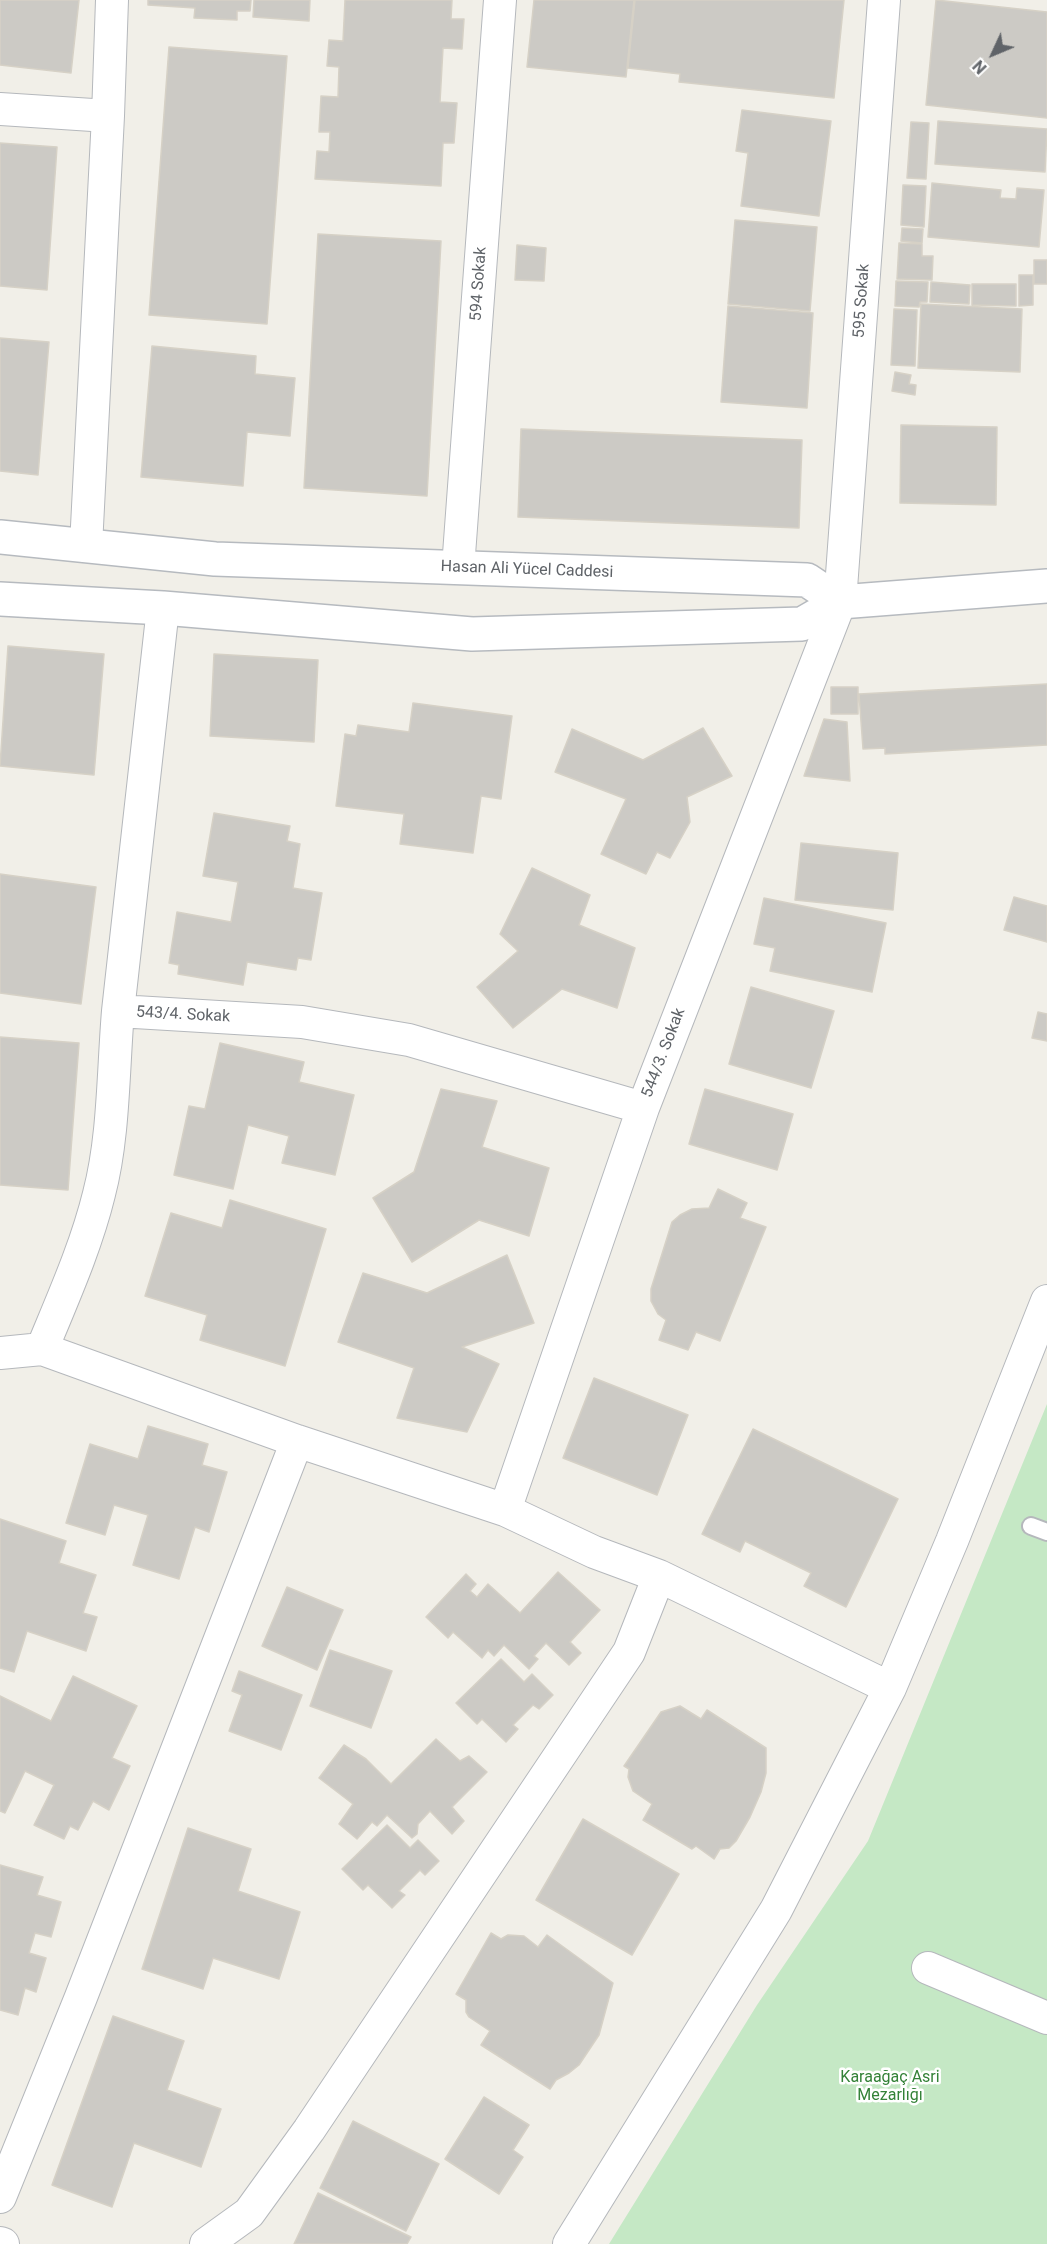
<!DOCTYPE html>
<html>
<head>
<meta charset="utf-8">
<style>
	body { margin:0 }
	#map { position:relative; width:1047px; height:2244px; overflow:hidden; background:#f1efe8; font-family:Roboto,sans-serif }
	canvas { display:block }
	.north { position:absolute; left:963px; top:24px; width:60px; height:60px; -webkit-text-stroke:4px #fff; paint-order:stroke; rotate:226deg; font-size:16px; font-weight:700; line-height:24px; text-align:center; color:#5f6368 }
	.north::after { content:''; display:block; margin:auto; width:21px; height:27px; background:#5f6368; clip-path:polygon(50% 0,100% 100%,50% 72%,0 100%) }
</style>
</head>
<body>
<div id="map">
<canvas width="1047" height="2244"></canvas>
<div class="north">N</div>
</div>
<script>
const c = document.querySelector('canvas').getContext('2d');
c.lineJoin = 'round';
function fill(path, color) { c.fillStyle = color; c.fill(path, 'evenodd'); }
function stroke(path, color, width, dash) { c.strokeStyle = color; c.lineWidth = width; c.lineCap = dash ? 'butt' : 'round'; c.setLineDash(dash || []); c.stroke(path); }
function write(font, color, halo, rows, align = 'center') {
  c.font = font + ' Roboto,sans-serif'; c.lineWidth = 5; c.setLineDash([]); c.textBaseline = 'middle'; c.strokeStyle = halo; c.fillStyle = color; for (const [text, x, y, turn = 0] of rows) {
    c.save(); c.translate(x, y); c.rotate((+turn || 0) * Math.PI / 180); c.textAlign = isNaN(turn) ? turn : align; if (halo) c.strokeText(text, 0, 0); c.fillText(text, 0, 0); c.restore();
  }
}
const green = new Path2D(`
	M1047,1404V2244H609L757,2005L868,1841Z`);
const building = new Path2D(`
	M0,0H79L71,73L0,65Z
	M148,0H251L250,11H237V20L194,18L195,8L148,5Z
	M254,0H310L309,21L253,17Z
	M345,0H452L451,19H464L462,49L443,48L440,102L457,103L454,143H443L441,186L315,179L317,151L329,152L330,132H319L321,96L338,97L339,67L327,66L329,40L343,41Z
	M534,0H634L626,77L527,67Z
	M635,0H844L834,98L679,82L680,74L628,68Z
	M936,0L1047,12V118L926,105Z
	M169,47L287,56L267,324L149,315Z
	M742,110L831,121L819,216L741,206L748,153L736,151Z
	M938,121L1047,129L1045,172L935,164Z
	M911,122L929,123L926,179L907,178Z
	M0,143L57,147L47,290L0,286Z
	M932,183L1001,190L1000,198L1016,199L1017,188L1044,190L1039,247L928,237Z
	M903,185L926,186L924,227L901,225Z
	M735,220L817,227L810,311L728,304Z
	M902,228L923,229L922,243L901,241Z
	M318,234L441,241L427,496L304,488Z
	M899,243L922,244V256H933L932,280L897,279Z
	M517,245L546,248L544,281L515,280Z
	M1034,260H1047V284H1034Z
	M1019,275H1033V305L1019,306Z
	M896,281L928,282L927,302H920L919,307L895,306Z
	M931,282L970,285L969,304L930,302Z
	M972,284H1016V306L972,305Z
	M921,304L1022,309L1020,372L918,368Z
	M728,306L813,313L807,408L721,402Z
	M894,309L917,310L915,366L891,365Z
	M0,338L49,342L38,475L0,471Z
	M152,346L256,356L255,374L295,378L290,436L247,432L243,486L141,477Z
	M895,372L911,375L909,384L916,385L915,395L892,391Z
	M901,425L997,427L996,505L900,503Z
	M521,429L802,440L799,528L518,517Z
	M8,646L104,654L94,775L0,766Z
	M214,654L318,660L314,742L210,736Z
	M1047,684V745L885,754V748L863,749L859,694Z
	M831,687H858V714H831Z
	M413,703L512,716L501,799L481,796L473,853L400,844L404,814L336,806L345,734L356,736L358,725L409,732Z
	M824,719L847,722L850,781L804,776Z
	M703,728L732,776L687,797L690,822L670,858L657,852L646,874L601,854L626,799L555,772L572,729L643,760Z
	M214,813L290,826L287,841L300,844L293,888L322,893L311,960L298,958L296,970L247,962L243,985L178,974L179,965L169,963L177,912L231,922L238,882L203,876Z
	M801,843L898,853L893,910L795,900Z
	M532,868L590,895L579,925L635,948L617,1008L562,989L513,1028L477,987L518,951L500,934Z
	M0,874L96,887L81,1004L0,993Z
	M1014,897L1047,906V942L1004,930Z
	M764,898L886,923L872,992L770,971L775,948L754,944Z
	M751,987L834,1011L811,1088L729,1064Z
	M1038,1012L1047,1014V1041L1032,1038Z
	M0,1037L79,1043L68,1190L0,1185Z
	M220,1043L304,1062L299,1082L354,1095L335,1175L282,1163L289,1136L248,1125L233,1189L174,1175L189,1106L205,1109Z
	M441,1089L497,1101L482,1147L549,1168L529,1236L479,1220L412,1262L373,1198L414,1172Z
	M705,1089L793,1114L777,1170L689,1144Z
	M718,1189L747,1203L740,1218L766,1227L720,1341L696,1332L688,1350L659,1340L666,1320L658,1314L651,1301V1289L672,1222L680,1215L692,1209L709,1208Z
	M230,1200L326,1229L285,1366L200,1340L207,1315L145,1296L171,1213L222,1228Z
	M507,1255L534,1323L462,1347L499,1364L467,1432L397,1418L414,1368L338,1342L363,1273L427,1293Z
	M594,1378L688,1415L657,1495L563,1458Z
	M148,1426L208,1444L202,1465L227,1472L209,1532L195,1527L179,1579L133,1565L148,1515L114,1505L105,1535L66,1523L90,1444L138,1459Z
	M753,1429L898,1499L846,1607L804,1586L811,1573L745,1541L740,1552L702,1534Z
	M0,1519L66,1541L59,1563L96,1575L83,1613L97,1617L86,1651L27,1631L14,1672L0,1668Z
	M558,1572L600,1610L570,1642L581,1653L569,1665L546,1643L534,1656L538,1659L529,1669L504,1645L494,1656L488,1650L482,1658L453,1632L448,1638L426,1617L466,1574L476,1584L470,1591L477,1597L488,1584L520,1613Z
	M287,1587L343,1610L317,1670L262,1646Z
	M330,1650L392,1671L371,1728L310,1706Z
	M501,1659L524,1682L532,1674L553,1695L539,1709L533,1705L513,1725L518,1729L506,1742L482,1719L477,1724L456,1703Z
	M239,1671L302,1695L281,1750L229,1731L242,1695L232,1691Z
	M73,1676L137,1706L112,1758L130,1766L109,1810L93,1801L78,1830L70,1826L64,1839L34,1825L54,1785L25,1771L5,1813L0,1811V1696L51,1721Z
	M680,1706L701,1719L707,1710L766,1748V1773L761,1792L750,1817L736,1841L729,1848L720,1849L714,1859L696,1846L692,1849L643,1820L652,1804L633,1791L628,1777L629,1769L624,1766L661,1712Z
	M436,1739L460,1761L469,1756L487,1772L452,1807L464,1821L452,1834L430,1811L418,1824L417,1834L412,1838L387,1815L377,1826L372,1822L357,1839L339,1824L353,1804L319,1778L344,1745L366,1759L391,1784Z
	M583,1819L679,1874L632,1955L536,1900Z
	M387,1825L410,1848L418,1840L439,1861L425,1875L420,1870L399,1891L405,1895L392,1908L368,1885L363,1890L342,1869Z
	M188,1828L251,1849L238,1891L300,1912L279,1979L213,1958L203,1989L142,1969Z
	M0,1865L43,1877L37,1895L61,1902L51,1937L35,1933L29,1953L46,1958L36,1992L25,1988L18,2015L0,2010Z
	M491,1933L501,1939L508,1935L524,1936L538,1947L547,1935L613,1983L599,2035L579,2065L569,2073L556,2080L550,2089L481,2045L490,2031L469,2017L466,2012V2000L456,1994Z
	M113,2016L184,2041L167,2090L221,2109L201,2167L134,2143L112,2207L52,2185Z
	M484,2097L529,2125L513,2150L523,2157L499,2194L445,2159Z
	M353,2121L439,2164L406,2231L320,2188Z
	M318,2193L411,2237L407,2244H294Z`);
const lane = new Path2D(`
	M1031,1526L1047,1532`);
const street = new Path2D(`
	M0,109L108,116
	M86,546L108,116L112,0
	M458,568L500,0
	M163,608L118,1011L302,1022L409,1040L643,1108
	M42,1349C63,1298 86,1247 99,1194C114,1137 113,1071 118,1011
	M0,1353L42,1349L297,1441L505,1510L594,1552L659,1576L629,1652L309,2130L249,2213L206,2244
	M505,1510L643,1108L840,602L884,0
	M659,1576L890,1688
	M928,1968L1047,2018
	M0,2197L81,1997L297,1441
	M0,2243L3,2244
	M569,2244L776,1910L890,1688L952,1541L1047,1301`);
const secondary = new Path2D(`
	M0,537L215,559L807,580L840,602L1047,586
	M0,599L163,608L472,634L802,624L840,602`);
const streetNames = [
	["594 Sokak",479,284,-86],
	["595 Sokak",862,301,-86],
	["Hasan Ali Yücel Caddesi",527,570,2],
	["543/4. Sokak",183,1015,3],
	["544/3. Sokak",664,1053,-69]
];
const parkNames = [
	["Karaağaç Asri",890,2078],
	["Mezarlığı",890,2096]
];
fill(green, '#c5e8c5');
fill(building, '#cccac5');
stroke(building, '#d6d1c6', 1.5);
stroke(lane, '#b5b8bc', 20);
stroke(street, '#b5b8bc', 34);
stroke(secondary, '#b6babf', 36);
stroke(lane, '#fff', 16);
stroke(street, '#fff', 32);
stroke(secondary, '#fff', 33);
write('16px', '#5f6368', '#fff', streetNames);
write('16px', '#348238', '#fff', parkNames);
</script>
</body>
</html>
